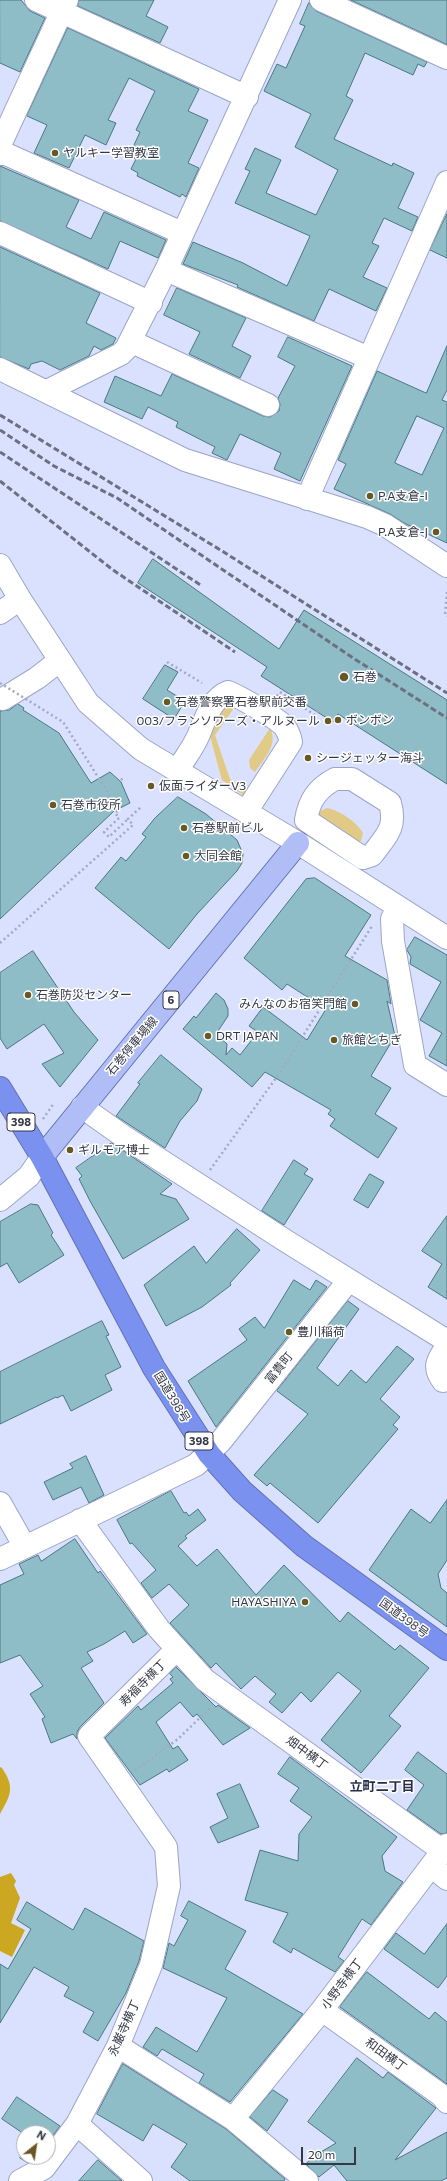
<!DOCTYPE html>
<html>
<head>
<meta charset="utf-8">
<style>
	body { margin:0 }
	#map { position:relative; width:447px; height:2181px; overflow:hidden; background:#d9e1fe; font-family:Commissioner,sans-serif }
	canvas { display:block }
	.north { position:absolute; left:16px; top:2125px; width:40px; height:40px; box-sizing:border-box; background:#fff; border:1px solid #aeafb5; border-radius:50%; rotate:30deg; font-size:11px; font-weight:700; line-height:16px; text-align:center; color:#343846 }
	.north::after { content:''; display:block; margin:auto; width:14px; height:18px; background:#685825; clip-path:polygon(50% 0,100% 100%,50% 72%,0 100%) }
	.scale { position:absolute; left:301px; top:2147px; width:55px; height:18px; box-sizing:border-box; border:2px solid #343846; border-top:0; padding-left:5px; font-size:12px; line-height:14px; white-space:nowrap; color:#343846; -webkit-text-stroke:3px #fff; paint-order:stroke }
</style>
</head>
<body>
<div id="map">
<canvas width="447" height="2181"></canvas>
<div class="north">N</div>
<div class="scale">20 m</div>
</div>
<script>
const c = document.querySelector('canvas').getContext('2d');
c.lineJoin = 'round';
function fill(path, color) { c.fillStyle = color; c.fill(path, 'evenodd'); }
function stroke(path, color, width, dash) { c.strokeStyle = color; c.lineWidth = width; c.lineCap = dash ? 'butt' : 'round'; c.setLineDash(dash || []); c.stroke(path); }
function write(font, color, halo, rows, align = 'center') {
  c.font = font + ' Commissioner,"Noto Sans JP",sans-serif'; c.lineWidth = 3; c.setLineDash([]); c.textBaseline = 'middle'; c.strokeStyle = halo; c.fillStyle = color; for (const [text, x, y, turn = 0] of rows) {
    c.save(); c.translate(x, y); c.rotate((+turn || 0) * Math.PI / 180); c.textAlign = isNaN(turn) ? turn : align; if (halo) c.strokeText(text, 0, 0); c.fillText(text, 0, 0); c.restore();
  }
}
const green = new Path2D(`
	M230,703L233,704L234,708L215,735L230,779L247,791L244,796L222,780L208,729L226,705Z
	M270,728C279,744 264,759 255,772L250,768L249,760Z
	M327,808C339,810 357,822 363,833L361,841L357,842L317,817L318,812Z`);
const forest = new Path2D(`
	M0,1767L2,1768C15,1787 11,1795 0,1814Z
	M11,1873L16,1881L14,1885L20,1898L11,1923L25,1930L12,1957L0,1951V1877Z`);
const building = new Path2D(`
	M0,0H21L30,11L45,18L20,72L0,63Z
	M79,0H154L146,16L168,27L160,43L78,6Z
	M351,0H447V44Z
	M309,3L316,11L427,62L424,67L418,64L413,75L365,53L346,96L353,100L334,139L392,166L393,163L414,173L398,208L418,217L412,231L384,218L372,243L379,246L363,277L387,288L376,311L329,289L314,321L237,287L238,285L183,264L193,242L243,263L287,286L310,236L235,203L250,171L245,169L255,148L281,160L266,193L316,215L338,170L295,147L311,114L264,91L277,64L286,68L305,26L300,24Z
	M68,28L199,89L188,111L208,120L188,163L199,168L186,197L182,194L180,197L137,176L138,173L131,169L136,159L129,156L140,132L136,130L155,91L129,78L108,120L116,123L106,145L85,135L69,168L34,153L47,125L27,116Z
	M0,166L79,200L66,227L91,239L104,212L166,240L158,258L120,241L108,269L0,221Z
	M447,214V258L430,250Z
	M0,247L100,293L86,323L116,338L113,344L101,350L94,346L89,356L60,370L42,361L31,364L29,369L0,357Z
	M177,288L246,318L232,346L251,356L240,378L189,354L200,332L164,315Z
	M288,337L352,366L300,481L274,469L281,453L240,434L227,460L212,453L215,447L176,427L178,422L148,407L142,419L104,402L115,376L161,396L172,374L263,416L270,417L279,411L280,404L278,398L295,366L278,357Z
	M447,346V390L442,400L447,402V543L404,523L390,514L334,489L346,464L338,460L377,371L426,393ZM417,416L444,428L422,475L395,463Z
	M153,559L279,649L304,610L447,700V784L338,714L333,722L261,676L267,667L138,583Z
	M165,665L178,672L167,690L185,701L174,719L143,699Z
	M18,704L24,708L23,710L59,733L91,783L110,772L121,782L130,803L114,811L0,919V711L9,710Z
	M178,797L206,814L237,840L243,854L242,863L237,871L197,914L169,949L95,888L121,857L126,861L146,837L142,834L155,818Z
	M315,878L371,915L345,956L387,980L391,1004L387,1001L395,1036L371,1076L391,1088L375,1114L397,1128L378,1158L330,1126L335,1119L328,1114L331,1110L265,1072L252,1087L183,1029L194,1016L196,1018L216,993L224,1000L228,1009V1016L216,1034L227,1044L226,1055L232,1048L240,1055L258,1032L249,1026L263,1007L307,1040L326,1009L287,984L282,990L244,958L306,879Z
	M415,937L447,955V1066L429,1056L442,1033L420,1020L441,982L410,964L411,957L407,950Z
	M33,951L74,1012L98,1040L60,1087L42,1064L64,1053L44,1024L7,1049L0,1038V973Z
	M161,1055L202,1089L197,1101L180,1121L165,1148L116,1116L140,1084L138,1083Z
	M112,1143L172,1184L160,1194L176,1199L189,1219L123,1259L90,1201L79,1179L82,1176L76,1168Z
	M294,1160L308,1169L304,1174L313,1179L284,1225L262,1211Z
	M370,1174L384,1182L368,1208L354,1200Z
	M31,1204L38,1205L53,1233L51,1235L64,1255L19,1283L7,1263L0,1267V1222Z
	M447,1216V1299L428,1287L442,1264L422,1251Z
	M237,1229L260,1250L230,1283L231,1285L202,1307L166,1326L144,1285L194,1246L206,1263Z
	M294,1280L310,1290L316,1280L327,1287L216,1427L188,1381L247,1340L239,1329L255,1317L264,1328Z
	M348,1301L359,1309L317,1368L338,1386L351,1370L366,1383L397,1346L414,1359L380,1399L400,1417L393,1425L398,1429L318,1523L270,1483L267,1486L254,1475L308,1414L277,1391Z
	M102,1321L109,1335L106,1336L121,1367L105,1375L112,1390L71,1411L63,1395L57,1398L56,1397L0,1424V1372Z
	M86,1456L104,1495L89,1503L81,1487L53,1500L44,1482L73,1468L70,1464Z
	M171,1491L184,1513L186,1512L189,1516L198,1509L206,1520L185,1536L187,1538L178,1546L197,1566L217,1549L256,1595L284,1565L340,1622L348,1612L395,1650L400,1645L429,1668L389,1716L401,1726L361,1773L321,1740L361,1691L338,1672L311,1702L301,1692L282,1713L269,1702L276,1694L255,1676L241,1689L216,1663L211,1668L170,1623L189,1605L169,1584L152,1598L141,1583L156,1570L132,1543L130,1544L117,1520Z
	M447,1500V1560L438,1574L441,1588L447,1593V1627L369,1570L411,1509L430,1523Z
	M75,1539L98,1573L100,1571L147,1634L133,1643L125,1631L104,1644L87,1652L93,1661L81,1668L104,1703L80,1727L77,1732V1739L73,1734L51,1743L42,1719L45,1717L30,1694L43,1686L20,1655L0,1663V1585L24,1574L19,1564L38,1555L41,1561Z
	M176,1667L216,1707L218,1705L250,1728L223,1745L197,1714L193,1717L180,1702L156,1722L173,1749L178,1746L188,1760L169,1772L167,1769L140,1785L105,1738L138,1706L141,1710L173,1683L170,1679L173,1677L170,1674Z
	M418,1752L447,1774V1833L441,1834L407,1810L424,1785L405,1770Z
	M290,1757L397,1837L382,1856L385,1871L403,1882L371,1925L362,1919L338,1957L344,1961L335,1972L293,1948L291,1953L273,1942L288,1913L245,1900L260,1850L298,1861L299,1834L312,1817L290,1801L299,1788L278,1774Z
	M240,1784L259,1827L218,1843L210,1827L228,1818L217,1794Z
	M189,1901L246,1931L225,1969L303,2014L230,2102L199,2083L204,2074L162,2049L157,2056L143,2047L156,2027L197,2052L227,1998L163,1968L169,1943L174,1946L188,1920L181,1916Z
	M27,1902L73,1930L85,1908L144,1941L139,1961L126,1993L98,2041L83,2032L94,2012L64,1996L69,1987L34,1967L0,2023V1964L8,1969L31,1929L17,1920Z
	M447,1924V1976L438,1988L384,1949L396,1933L424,1954Z
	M367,1972L429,2019L435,2012L447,2022V2084L340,2007Z
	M357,2058L383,2078L388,2072L436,2108L395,2160L447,2132V2178L441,2181H347L334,2165L319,2177L306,2164L311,2158L336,2143L308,2122Z
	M123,2064L226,2129L285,2179L284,2181H190L171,2167L187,2144L153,2124L143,2141L97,2114Z
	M273,2090L288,2100L267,2131L250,2117Z
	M17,2097L60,2126L48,2142V2133L24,2134L2,2119Z
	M24,2152V2157H37L28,2163L20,2158Z
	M98,2160L122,2181H79Z`);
const path = new Path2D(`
	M447,592L445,615L447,616
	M167,662L202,683
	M277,696L280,692L315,715L318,711
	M312,719L315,715
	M121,780L123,778
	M119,818L104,832L109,837L128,819
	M0,943L133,825L128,819L141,807
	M43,1119L54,1103
	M210,1170L281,1071L372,926
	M135,1770L178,1739L210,1708`);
const minor = new Path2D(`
	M36,0L247,97
	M321,0L447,58
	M0,145L67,0
	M0,154H6L182,233
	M0,233L151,303
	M166,270L369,358
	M130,341L268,405
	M0,369L185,460L367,517L385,525L447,566
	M47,391L121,354L126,349L166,270L290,0
	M307,499L447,182
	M0,565L20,599
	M0,613L20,599L88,703L141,749L298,843L447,938
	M3,699L37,678L59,661
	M177,771C184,759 194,747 199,734C205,719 212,698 228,692C240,697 277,718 285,727C288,732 290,736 291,742L246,812
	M335,779H352L390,803C397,828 386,836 372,855L363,858L306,820C309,800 318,788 335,779Z
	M398,907L392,919L393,941L415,1065L447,1085
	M82,1107L123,1136L286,1241L447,1341
	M0,1200L29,1176L42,1157
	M443,1381C432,1366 438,1360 447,1346
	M0,1503L25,1547
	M80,1520L159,1629L205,1680L443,1851
	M0,1559L196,1465L221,1441L349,1280
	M431,1866L447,1879
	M322,2010L441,2095L447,2102
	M118,2046L233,2119L307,2181
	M233,2119L322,2010L447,1845
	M77,2124L141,2181
	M20,2181L44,2168L77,2124L118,2046L151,1965L169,1886L166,1847L89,1736L177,1649`);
const major = new Path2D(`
	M42,1157L298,843`);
const highway = new Path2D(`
	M0,1088L42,1157L154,1368L209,1454L242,1491L304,1546L447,1649`);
const rail = new Path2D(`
	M0,415L222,551L447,693
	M0,430L54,466L117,498L353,658L447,718
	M0,452L202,586
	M0,481L113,570L235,652`);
const pathBridge = new Path2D(`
	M0,683L63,722L119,810L115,813L119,818`);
const markers = [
	[55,153,4,"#685825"],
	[370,496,4,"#685825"],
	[436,532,4,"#685825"],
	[344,677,5,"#685825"],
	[167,702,4,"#685825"],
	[338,720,4,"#685825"],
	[328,721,4,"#685825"],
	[308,758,4,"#685825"],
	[151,786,4,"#685825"],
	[53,805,4,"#685825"],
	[184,828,4,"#685825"],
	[186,856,4,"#685825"],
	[28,995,4,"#685825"],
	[355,1004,4,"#685825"],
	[208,1036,4,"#685825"],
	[334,1040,4,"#685825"],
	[70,1150,4,"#685825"],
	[289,1332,4,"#685825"],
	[305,1602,4,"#685825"]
];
const shields = [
	[171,1000,16],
	[21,1122,28],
	[199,1441,28]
];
const shieldNames = [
	["6",171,1000],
	["398",21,1122],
	["398",199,1441]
];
const poiNames = [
	["ヤルキー学習教室",63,153],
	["P.A支倉-I",378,496],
	["P.A支倉-J",428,532,"right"],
	["石巻",353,677],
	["石巻警察署石巻駅前交番",175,702],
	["ボンボン",346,720],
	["003/フランソワーズ・アルヌール",320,721,"right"],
	["シージェッター海斗",316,758],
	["仮面ライダーV3",159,786],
	["石巻市役所",61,805],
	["石巻駅前ビル",192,828],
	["大同会館",194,856],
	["石巻防災センター",36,995],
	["みんなのお宿笑門館",347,1004,"right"],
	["DRT JAPAN",216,1036],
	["旅館とちぎ",342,1040],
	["ギルモア博士",78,1150],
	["豊川稲荷",297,1332],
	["HAYASHIYA",297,1602,"right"]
];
const streetNames = [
	["石巻停車場線",132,1046,-50],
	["富貴町",279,1368,-51],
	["国道398号",172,1397,59],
	["国道398号",404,1618,36],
	["寿福寺横丁",143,1683,-45],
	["畑中横丁",307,1753,36],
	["小野寺横丁",342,1984,-53],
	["永巌寺横丁",124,2028,-66],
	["和田横丁",386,2055,36]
];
const neighbourhoodNames = [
	["立町二丁目",382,1787]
];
fill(green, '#e0ca86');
fill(forest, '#cca822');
fill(building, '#8fbdc7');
stroke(building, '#4a7780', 1);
stroke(minor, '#9ba5c7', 24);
stroke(major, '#6272b4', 24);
stroke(highway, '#6272b4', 24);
stroke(path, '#a3a9c1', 2.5, [2, 3]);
stroke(minor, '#fff', 22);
stroke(major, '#b0bdf6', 22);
stroke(highway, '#7b91f0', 22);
stroke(rail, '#6b7083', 3, [6, 3]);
stroke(pathBridge, '#a3a9c1', 2.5, [2, 3]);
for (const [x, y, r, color] of markers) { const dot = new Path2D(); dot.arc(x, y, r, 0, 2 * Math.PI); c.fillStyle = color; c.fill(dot); stroke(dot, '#fff', 1.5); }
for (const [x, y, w] of shields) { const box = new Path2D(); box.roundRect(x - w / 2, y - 9, w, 18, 3); c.fillStyle = '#fff'; c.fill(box); stroke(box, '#343846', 1); }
write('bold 11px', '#343846', null, shieldNames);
write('12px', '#343846', '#fff', poiNames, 'left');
write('12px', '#343846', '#fff', streetNames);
write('bold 13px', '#272e49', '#fff', neighbourhoodNames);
</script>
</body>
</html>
